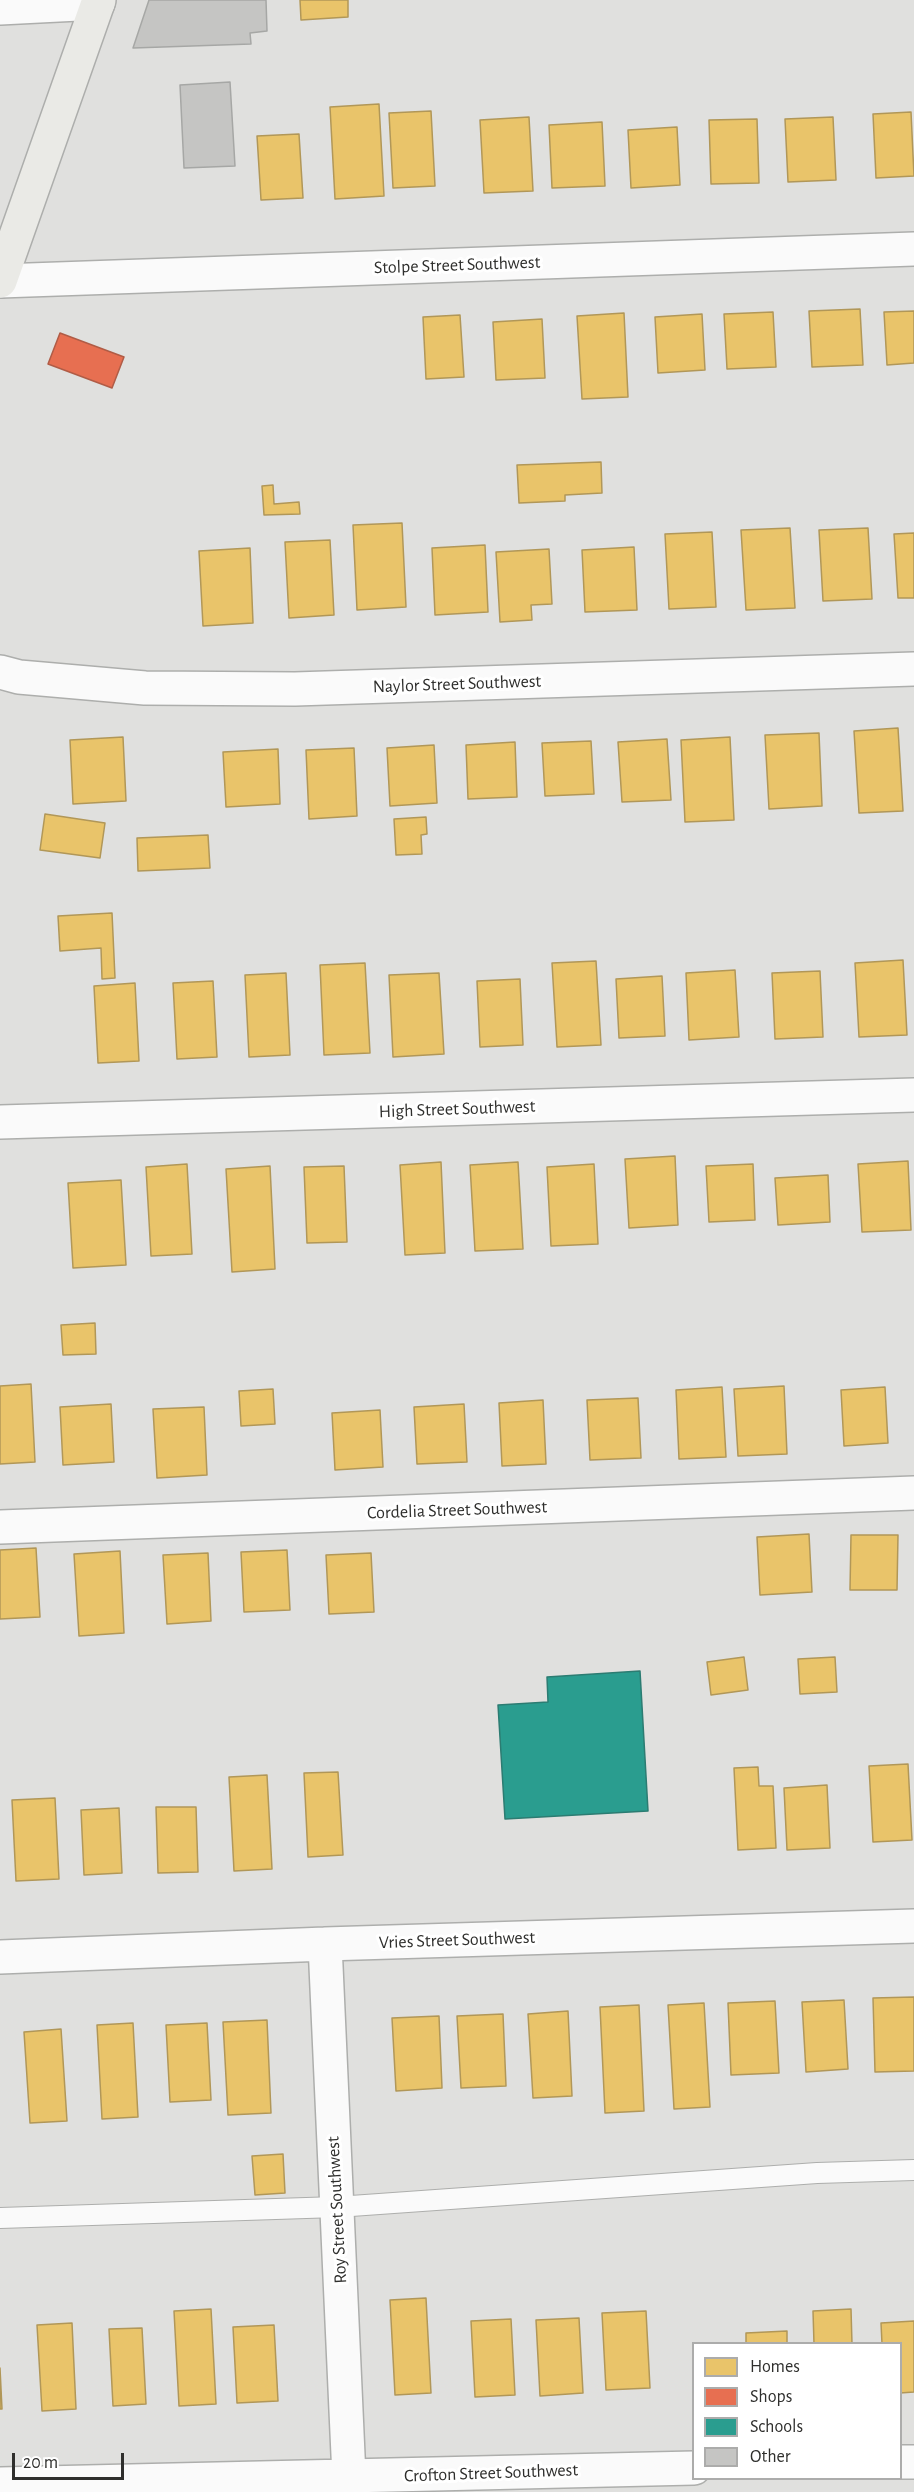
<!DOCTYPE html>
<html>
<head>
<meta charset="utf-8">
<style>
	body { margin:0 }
	#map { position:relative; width:914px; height:2492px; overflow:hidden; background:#e0e0de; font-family:"Alegreya Sans",sans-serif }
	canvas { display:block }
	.legend { position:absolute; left:692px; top:2342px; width:210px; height:138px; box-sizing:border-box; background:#fff; border:2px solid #acacab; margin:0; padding:8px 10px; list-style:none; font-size:18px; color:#2f2f2d }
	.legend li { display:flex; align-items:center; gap:12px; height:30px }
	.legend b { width:30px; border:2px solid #acacab }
	.scale { position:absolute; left:12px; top:2453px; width:112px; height:27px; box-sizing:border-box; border:3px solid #2f2f2d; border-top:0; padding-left:8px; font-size:18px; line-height:21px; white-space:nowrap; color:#2f2f2d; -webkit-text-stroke:4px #fff; paint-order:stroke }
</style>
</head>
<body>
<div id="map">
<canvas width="914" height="2492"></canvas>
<ul class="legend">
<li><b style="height:16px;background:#e9c46a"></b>Homes</li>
<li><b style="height:16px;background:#e76f51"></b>Shops</li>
<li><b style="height:16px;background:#2a9d8f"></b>Schools</li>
<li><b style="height:16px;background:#c5c5c3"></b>Other</li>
</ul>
<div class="scale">20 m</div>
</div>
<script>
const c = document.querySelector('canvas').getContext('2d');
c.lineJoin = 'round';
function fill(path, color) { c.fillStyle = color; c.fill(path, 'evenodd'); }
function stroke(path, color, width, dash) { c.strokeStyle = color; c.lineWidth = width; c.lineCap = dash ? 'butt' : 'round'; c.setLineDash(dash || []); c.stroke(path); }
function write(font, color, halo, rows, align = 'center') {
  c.font = font + ' "Alegreya Sans",sans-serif'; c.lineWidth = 6; c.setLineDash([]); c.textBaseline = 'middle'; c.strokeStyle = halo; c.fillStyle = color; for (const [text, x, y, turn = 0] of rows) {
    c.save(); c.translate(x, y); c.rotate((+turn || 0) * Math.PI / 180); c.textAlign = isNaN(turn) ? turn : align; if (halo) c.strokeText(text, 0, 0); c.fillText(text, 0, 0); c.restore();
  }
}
const homes = new Path2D(`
	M300,0H348V17L301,20Z
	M379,104L384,196L335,199L330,107Z
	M431,111L435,186L393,188L389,113Z
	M911,112L914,176L876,178L873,114Z
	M529,117L533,191L484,193L480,120Z
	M833,117L836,180L788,182L785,119Z
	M757,119L759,183L711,184L709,120Z
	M602,122L605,186L552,188L549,125Z
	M677,127L680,185L631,188L628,130Z
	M299,134L303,198L261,200L257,136Z
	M860,309L863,365L812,367L809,311Z
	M914,311V363L887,365L884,312Z
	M773,312L776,367L727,369L724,314Z
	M624,313L628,397L582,399L577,316Z
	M702,314L705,370L658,373L655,317Z
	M460,315L464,377L426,379L423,317Z
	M542,319L545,378L496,380L493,322Z
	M601,462L602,493L565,495V501L519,503L517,465Z
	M273,485L274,504L299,502L300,514L264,515L262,486Z
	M402,523L406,607L357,610L353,525Z
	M790,528L795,608L746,610L741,530Z
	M868,528L872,599L823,601L819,530Z
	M712,532L716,607L669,609L665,534Z
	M914,533V598H898L894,534Z
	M330,540L334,615L289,618L285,542Z
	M485,545L488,612L435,615L432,548Z
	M634,547L637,610L585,612L582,550Z
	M250,548L253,623L203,626L199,551Z
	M549,549L552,604L531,605L532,620L500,622L496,552Z
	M898,728L903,811L859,813L854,731Z
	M819,733L822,806L769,809L765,735Z
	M123,737L126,801L73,804L70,740Z
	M730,737L734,820L685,822L681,740Z
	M667,739L671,800L622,802L618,742Z
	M591,741L594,794L545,796L542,743Z
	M515,742L517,797L468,799L466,745Z
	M434,745L437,803L390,806L387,748Z
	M354,748L357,816L309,819L306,750Z
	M278,749L280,804L226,807L223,752Z
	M45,814L105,823L100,858L40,850Z
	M426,817L427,834L421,835L422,854L396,855L394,819Z
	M208,835L210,868L138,871L137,838Z
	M112,913L115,978L102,979L101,948L60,951L58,916Z
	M903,960L907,1035L859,1037L855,963Z
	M596,961L601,1045L557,1047L552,963Z
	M365,963L370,1053L324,1055L320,965Z
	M735,970L739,1037L689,1040L686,973Z
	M820,971L823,1037L775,1039L772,973Z
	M286,973L290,1055L249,1057L245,975Z
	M439,973L444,1054L393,1057L389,975Z
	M662,976L665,1036L619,1038L616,979Z
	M520,979L523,1045L480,1047L477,981Z
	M213,981L217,1057L177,1059L173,983Z
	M135,983L139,1061L98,1063L94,986Z
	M675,1156L678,1225L629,1228L625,1159Z
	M908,1161L911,1230L862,1232L858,1164Z
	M441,1162L445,1253L405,1255L400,1165Z
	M518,1162L523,1249L475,1251L470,1165Z
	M187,1164L192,1254L151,1256L146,1167Z
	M594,1164L598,1244L551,1246L547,1167Z
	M753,1164L755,1220L709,1222L706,1166Z
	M270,1166L275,1269L232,1272L226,1169Z
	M344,1166L347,1242L307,1243L304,1167Z
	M828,1175L830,1222L778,1225L775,1178Z
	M121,1180L126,1265L73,1268L68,1183Z
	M95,1323L96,1354L63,1355L61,1325Z
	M31,1384L35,1462L0,1464V1386Z
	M784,1386L787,1454L738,1456L734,1389Z
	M722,1387L726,1457L679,1459L676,1390Z
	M885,1387L888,1443L844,1446L841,1390Z
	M273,1389L275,1424L241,1426L239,1391Z
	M638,1398L641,1458L590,1460L587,1400Z
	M543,1400L546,1464L502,1466L499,1403Z
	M111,1404L114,1462L63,1465L60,1407Z
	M464,1404L467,1462L417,1464L414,1407Z
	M204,1407L207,1475L157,1478L153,1409Z
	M380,1410L383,1467L335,1470L332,1413Z
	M809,1534L812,1592L760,1595L757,1537Z
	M851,1535H898L897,1590H850Z
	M36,1548L40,1617L0,1619V1550Z
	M287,1550L290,1610L244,1612L241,1552Z
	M120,1551L124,1633L79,1636L74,1554Z
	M208,1553L211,1621L167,1624L163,1555Z
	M371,1553L374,1612L329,1614L326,1555Z
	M744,1657L748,1690L711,1695L707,1662Z
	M835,1657L837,1692L800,1694L798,1659Z
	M908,1764L912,1840L873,1842L869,1766Z
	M758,1767L759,1786H773L776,1848L738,1850L734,1768Z
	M338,1772L343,1855L308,1857L304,1773Z
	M267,1775L272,1869L234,1871L229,1777Z
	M827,1785L830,1848L787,1850L784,1788Z
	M55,1798L59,1879L16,1881L12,1800Z
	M156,1807H196L198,1872L158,1873Z
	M119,1808L122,1873L84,1875L81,1810Z
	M914,1997V2071L875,2072L873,1998Z
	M844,2000L848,2069L806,2072L802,2002Z
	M775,2001L779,2073L731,2075L728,2003Z
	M704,2003L710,2107L674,2109L668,2005Z
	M639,2005L644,2111L605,2113L600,2007Z
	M568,2011L572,2096L533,2098L528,2014Z
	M503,2014L506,2086L461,2088L457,2016Z
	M439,2016L442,2088L396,2091L392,2018Z
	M267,2020L271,2113L228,2115L223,2022Z
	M133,2023L138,2117L102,2119L97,2025Z
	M207,2023L211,2100L170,2102L166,2025Z
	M61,2029L67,2121L30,2123L24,2032Z
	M283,2154L285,2193L255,2195L252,2156Z
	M426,2298L431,2393L395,2395L390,2300Z
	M211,2309L216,2404L179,2406L174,2311Z
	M851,2309L852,2344H814L813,2311Z
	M646,2311L650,2388L606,2390L602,2313Z
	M579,2318L583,2393L540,2396L536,2320Z
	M511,2319L515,2395L475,2397L471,2321Z
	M914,2321V2392L900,2393V2344H882L881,2323Z
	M72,2323L76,2409L42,2411L37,2325Z
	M274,2325L278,2401L237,2403L233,2327Z
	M142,2328L146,2404L113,2406L109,2329Z
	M787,2331V2344H746V2333Z
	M0,2368L2,2409H0Z`);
const shops = new Path2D(`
	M60,333L124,357L112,388L48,364Z`);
const schools = new Path2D(`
	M640,1671L648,1811L505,1819L498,1705L548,1702L547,1677Z`);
const building = new Path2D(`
	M149,0H266L267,31L250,33L251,44L133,48Z
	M230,82L235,166L184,168L180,85Z`);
const lane = new Path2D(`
	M0,2218L337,2207L817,2173L914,2170`);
const street = new Path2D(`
	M0,8L98,3
	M0,281L914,249
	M0,672L19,677L145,688L295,689L914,669
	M0,1122L914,1095
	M0,1527L914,1493
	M325,1944L349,2477
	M0,1957L325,1944L914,1926
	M900,2462H914
	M0,2484L694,2468`);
const secondary = new Path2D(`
	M0,281L99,0`);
const streetNames = [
	["Stolpe Street Southwest",457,265,-2],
	["Naylor Street Southwest",457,684,-2],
	["High Street Southwest",457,1109,-2],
	["Cordelia Street Southwest",457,1510,-2],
	["Vries Street Southwest",457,1940,-2],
	["Roy Street Southwest",337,2210,-93],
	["Crofton Street Southwest",491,2473,-2]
];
fill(homes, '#e9c46a');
stroke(homes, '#b19758', 1.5);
fill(shops, '#e76f51');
stroke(shops, '#b05c46', 1.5);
fill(schools, '#2a9d8f');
stroke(schools, '#2c7c72', 1.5);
fill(building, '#c5c5c3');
stroke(building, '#a6a7a5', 1.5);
stroke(lane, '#adaeac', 22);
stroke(street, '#adaeac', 36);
stroke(secondary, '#adaeac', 36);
stroke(lane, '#fafafa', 20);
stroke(street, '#fafafa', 33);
stroke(secondary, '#eaeae6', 33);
write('18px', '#2f2f2d', '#fff', streetNames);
</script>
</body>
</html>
